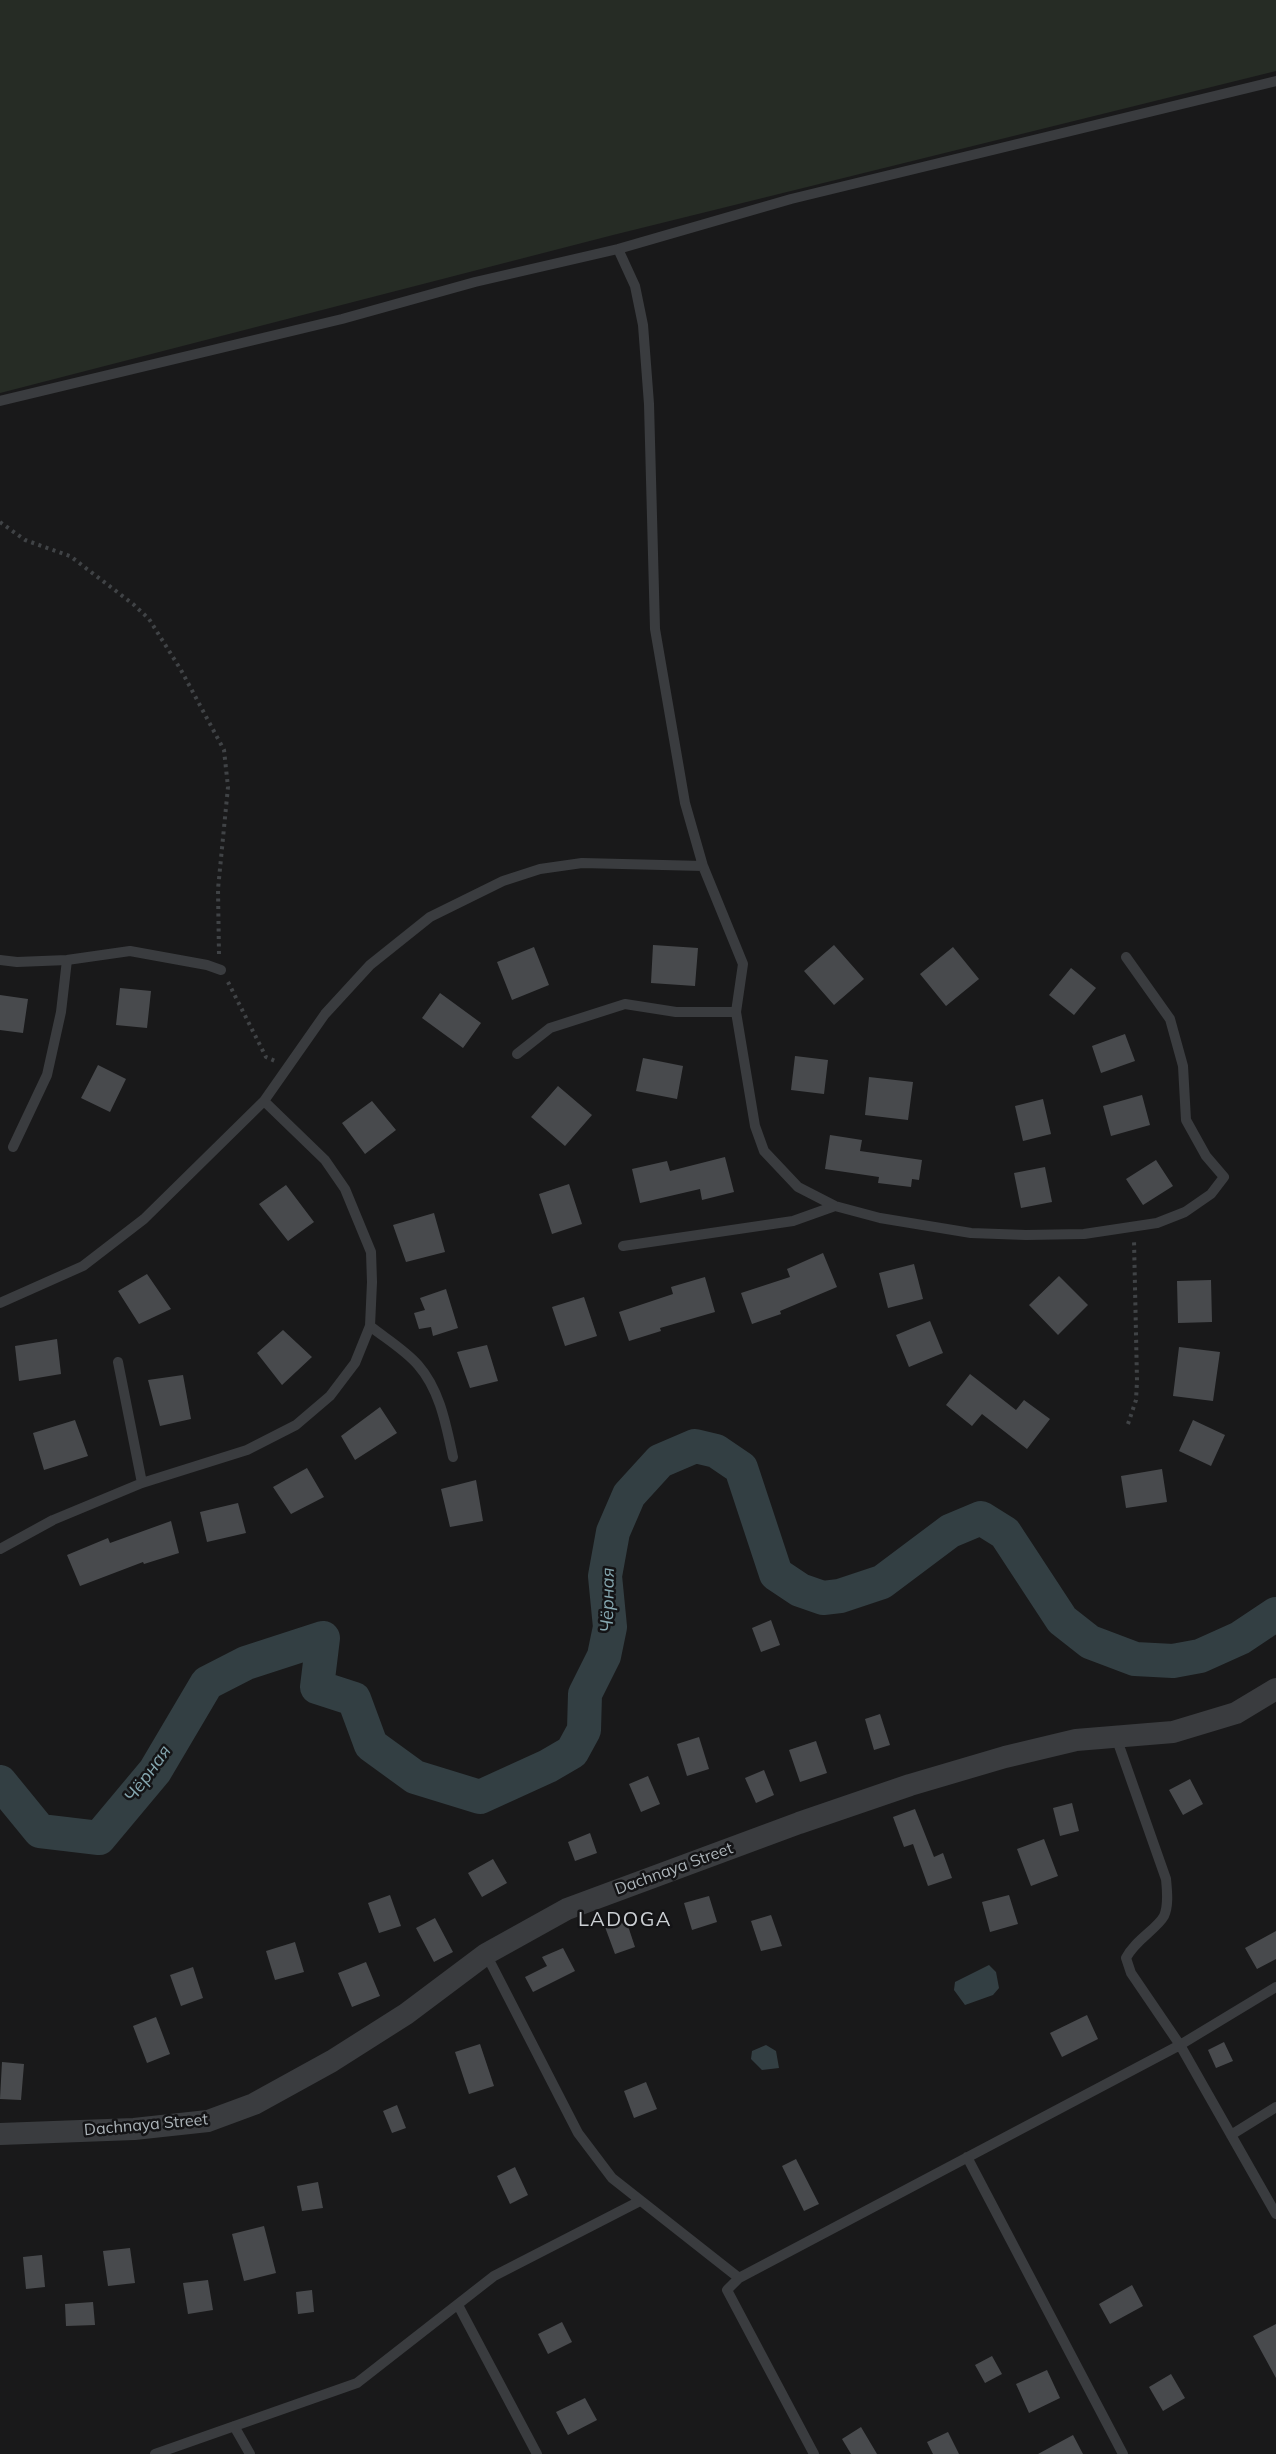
<!DOCTYPE html>
<html>
<head>
<meta charset="utf-8">
<style>
	body { margin:0 }
	canvas { display:block; background:#19191a }
</style>
</head>
<body>
<canvas width="1276" height="2454"></canvas>
<script>
const c = document.querySelector('canvas').getContext('2d');
c.lineJoin = 'round';
function fill(path, color) { c.fillStyle = color; c.fill(path, 'evenodd'); }
function stroke(path, color, width, dash) { c.strokeStyle = color; c.lineWidth = width; c.lineCap = dash ? 'butt' : 'round'; c.setLineDash(dash || []); c.stroke(path); }
function write(font, color, halo, rows, align = 'center') {
  c.font = font + ' Mulish,sans-serif'; c.lineWidth = 5; c.setLineDash([]); c.textBaseline = 'middle'; c.strokeStyle = halo; c.fillStyle = color; for (const [text, x, y, turn = 0] of rows) {
    c.save(); c.translate(x, y); c.rotate((+turn || 0) * Math.PI / 180); c.textAlign = isNaN(turn) ? turn : align; if (halo) c.strokeText(text, 0, 0); c.fillText(text, 0, 0); c.restore();
  }
}
const green = new Path2D(`
	M0,0H1276V71L613,235L0,393Z`);
const water = new Path2D(`
	M989,1965L996,1972L999,1988L993,1995L965,2005L954,1990L955,1982Z
	M766,2045L776,2051L779,2068L762,2070L751,2059L752,2051Z`);
const river = new Path2D(`
	M0,1782L40,1831L99,1838L155,1771L207,1683L246,1663L323,1638L317,1687L354,1699L371,1745L415,1777L480,1797L548,1766L572,1752L584,1730L585,1694L604,1656L610,1627L605,1576L613,1532L629,1495L660,1461L695,1446L716,1451L741,1468L776,1574L800,1590L823,1598L840,1596L882,1582L950,1531L981,1518L1005,1533L1062,1620L1090,1642L1135,1659L1173,1661L1200,1656L1240,1638L1276,1614`);
const building = new Path2D(`
	M653,945L698,948L695,986L651,983Z
	M834,945L864,979L834,1005L804,971Z
	M534,947L549,985L512,1000L497,962Z
	M953,947L979,979L946,1006L920,974Z
	M1071,968L1096,988L1074,1015L1049,995Z
	M120,988L151,991L147,1028L116,1025Z
	M440,993L481,1023L463,1048L422,1018Z
	M0,995L28,999L23,1033L0,1030Z
	M1125,1034L1135,1061L1101,1073L1092,1046Z
	M795,1056L828,1060L824,1094L791,1090Z
	M643,1058L683,1066L677,1099L636,1091Z
	M98,1065L126,1079L110,1112L81,1098Z
	M869,1077L913,1082L908,1120L865,1115Z
	M558,1086L592,1115L565,1146L531,1117Z
	M1142,1095L1150,1125L1111,1136L1103,1106Z
	M1043,1099L1051,1134L1023,1141L1015,1106Z
	M372,1101L396,1130L365,1154L342,1123Z
	M830,1135L862,1140L860,1151L922,1160L919,1180L912,1179L911,1187L878,1183L879,1177L825,1169Z
	M725,1157L734,1192L702,1200L700,1189L640,1203L632,1169L667,1161L670,1171Z
	M1156,1160L1173,1186L1143,1205L1126,1179Z
	M1045,1167L1052,1202L1021,1208L1014,1173Z
	M569,1184L582,1224L552,1234L539,1194Z
	M286,1185L314,1222L288,1241L259,1204Z
	M434,1213L445,1252L406,1262L393,1225Z
	M823,1253L837,1287L780,1311L781,1314L752,1324L741,1293L790,1277L787,1269Z
	M914,1264L923,1299L888,1308L879,1273Z
	M147,1274L171,1309L139,1324L118,1291Z
	M1059,1276L1088,1305L1058,1335L1029,1305Z
	M705,1277L715,1312L660,1328L661,1331L629,1341L619,1312L673,1294L671,1287Z
	M1211,1280L1212,1322L1178,1323L1177,1281Z
	M446,1289L458,1328L433,1336L431,1327L419,1329L414,1313L425,1310L420,1298Z
	M584,1297L597,1336L565,1346L552,1307Z
	M930,1321L943,1353L909,1367L896,1335Z
	M283,1330L312,1357L282,1385L257,1353Z
	M57,1339L61,1374L19,1381L15,1346Z
	M487,1345L498,1381L470,1388L457,1352Z
	M1179,1347L1220,1352L1213,1401L1173,1396Z
	M970,1374L1016,1410L1024,1400L1050,1419L1027,1449L982,1414L972,1426L946,1405Z
	M183,1375L191,1419L160,1426L148,1380Z
	M380,1407L397,1433L355,1460L341,1436Z
	M75,1420L88,1456L44,1470L33,1433Z
	M1193,1420L1225,1435L1211,1466L1179,1451Z
	M307,1468L324,1497L291,1514L273,1487Z
	M1162,1469L1167,1502L1126,1508L1121,1476Z
	M476,1480L483,1521L450,1527L441,1489Z
	M238,1503L246,1533L207,1542L200,1512Z
	M171,1521L179,1553L144,1564L143,1562L80,1586L67,1555L108,1538L110,1543Z
	M771,1620L780,1645L761,1652L752,1628Z
	M880,1714L890,1745L874,1750L865,1719Z
	M699,1737L709,1769L687,1776L677,1744Z
	M816,1741L827,1773L800,1782L789,1750Z
	M764,1770L774,1795L756,1803L745,1778Z
	M648,1776L660,1804L641,1812L629,1784Z
	M1190,1779L1203,1804L1183,1815L1169,1790Z
	M1072,1803L1079,1831L1060,1836L1053,1808Z
	M915,1809L934,1857L943,1853L952,1878L928,1886L913,1844L904,1847L893,1817Z
	M590,1833L597,1853L575,1861L568,1842Z
	M1044,1839L1058,1876L1031,1886L1017,1849Z
	M493,1859L507,1883L482,1897L468,1873Z
	M390,1895L401,1926L379,1933L368,1903Z
	M1009,1895L1018,1924L990,1932L982,1902Z
	M709,1896L717,1922L692,1930L684,1903Z
	M771,1915L782,1946L761,1951L751,1921Z
	M435,1918L453,1952L434,1962L416,1928Z
	M626,1920L635,1947L615,1954L605,1927Z
	M1276,1931V1959L1257,1969L1245,1948Z
	M295,1942L304,1972L275,1980L266,1951Z
	M563,1948L575,1971L533,1992L525,1977L547,1966L542,1957Z
	M366,1962L380,1996L352,2007L338,1973Z
	M193,1967L203,1998L181,2006L170,1975Z
	M1087,2015L1098,2039L1062,2057L1050,2033Z
	M156,2017L170,2054L147,2063L133,2026Z
	M1224,2042L1233,2061L1216,2068L1208,2050Z
	M480,2044L494,2086L469,2094L455,2052Z
	M2,2062L24,2064L21,2100L0,2099Z
	M646,2082L657,2109L634,2118L624,2091Z
	M397,2105L406,2128L392,2133L383,2111Z
	M796,2159L819,2204L804,2211L782,2166Z
	M515,2167L528,2195L510,2204L497,2176Z
	M318,2182L323,2208L302,2211L297,2186Z
	M264,2226L276,2273L244,2281L232,2234Z
	M130,2248L135,2283L108,2286L103,2251Z
	M42,2255L45,2287L26,2289L23,2257Z
	M208,2280L213,2310L188,2314L183,2283Z
	M1132,2285L1143,2306L1110,2324L1099,2304Z
	M312,2290L314,2312L298,2314L296,2292Z
	M93,2302L95,2325L66,2326L65,2304Z
	M562,2322L572,2342L548,2354L538,2334Z
	M1276,2324V2378L1253,2336Z
	M992,2356L1002,2374L985,2383L975,2365Z
	M1047,2370L1060,2398L1029,2413L1016,2384Z
	M1171,2374L1185,2398L1163,2411L1149,2387Z
	M585,2398L597,2420L568,2435L556,2412Z
	M861,2427L877,2454H851L842,2439Z
	M948,2432L959,2454H933L927,2442Z
	M1073,2435L1083,2454H1038Z`);
const path = new Path2D(`
	M0,522L25,540L70,556L133,604L149,619L181,670L224,750L228,787L218,889L219,955
	M228,982L266,1057L275,1061
	M1128,1424L1136,1400L1137,1381L1134,1240`);
const service = new Path2D(`
	M618,249L635,286L643,325L649,404L655,629L685,803L703,866L743,964L736,1012L755,1126L764,1151L798,1187L835,1206L880,1218L971,1233L1026,1235L1084,1234L1157,1223L1185,1212L1211,1194L1224,1177L1206,1156L1186,1120L1183,1066L1170,1019L1126,957
	M0,401L342,319L475,282L618,249L791,199L1276,81
	M0,960L17,962L67,960L130,951L207,965L221,970
	M517,1054L550,1028L625,1004L676,1012H736
	M13,1147L47,1075L61,1012L67,960
	M623,1246L793,1221L835,1206
	M0,1303L83,1266L144,1219L264,1101L325,1014L370,965L430,917L503,881L540,869L582,863L703,866
	M370,1326C385,1338 405,1350 418,1365C440,1390 446,1425 453,1457
	M118,1362L142,1483
	M0,1549L53,1520L142,1483L247,1450L296,1425L330,1396L355,1363L370,1326L372,1282L371,1252L345,1189L325,1160L264,1101
	M1116,1737L1166,1879C1167,1890 1169,1905 1164,1916C1157,1929 1135,1940 1126,1958L1131,1973L1180,2045L1276,2214
	M486,1954L578,2133L612,2178L739,2278
	M1231,2135L1276,2107
	M967,2157L1123,2454
	M458,2305L537,2454
	M234,2426L250,2454
	M155,2454L357,2383L494,2276L640,2201
	M814,2454L727,2290L739,2278L1180,2045L1276,1987`);
const minor = new Path2D(`
	M0,2134L134,2129L208,2121L254,2104L332,2061L406,2014L486,1954L567,1909L799,1823L910,1785L1005,1757L1076,1740L1173,1732L1236,1713L1276,1689`);
const streetNames = [
	["Dachnaya Street",674,1869,-20],
	["Dachnaya Street",146,2125,-5]
];
const waterNames = [
	["Чёрная",608,1600,-89],
	["Чёрная",148,1774,-54]
];
const quarterNames = [
	["LADOGA",625,1920]
];
fill(green, '#262c25');
fill(water, '#333f43');
stroke(river, '#333f43', 34);
fill(building, '#484a4d');
stroke(path, '#404346', 4, [3, 4.5]);
stroke(service, '#3a3c3f', 10);
stroke(minor, '#3a3c3f', 22);
write('16px', '#acb4b9', '#141416', streetNames);
write('italic 18px', '#86a8b1', '#141416', waterNames);
c.letterSpacing = '1.5px';
write('20px', '#cdd1d5', '#141416', quarterNames);
c.letterSpacing = '0px';
</script>
</body>
</html>
